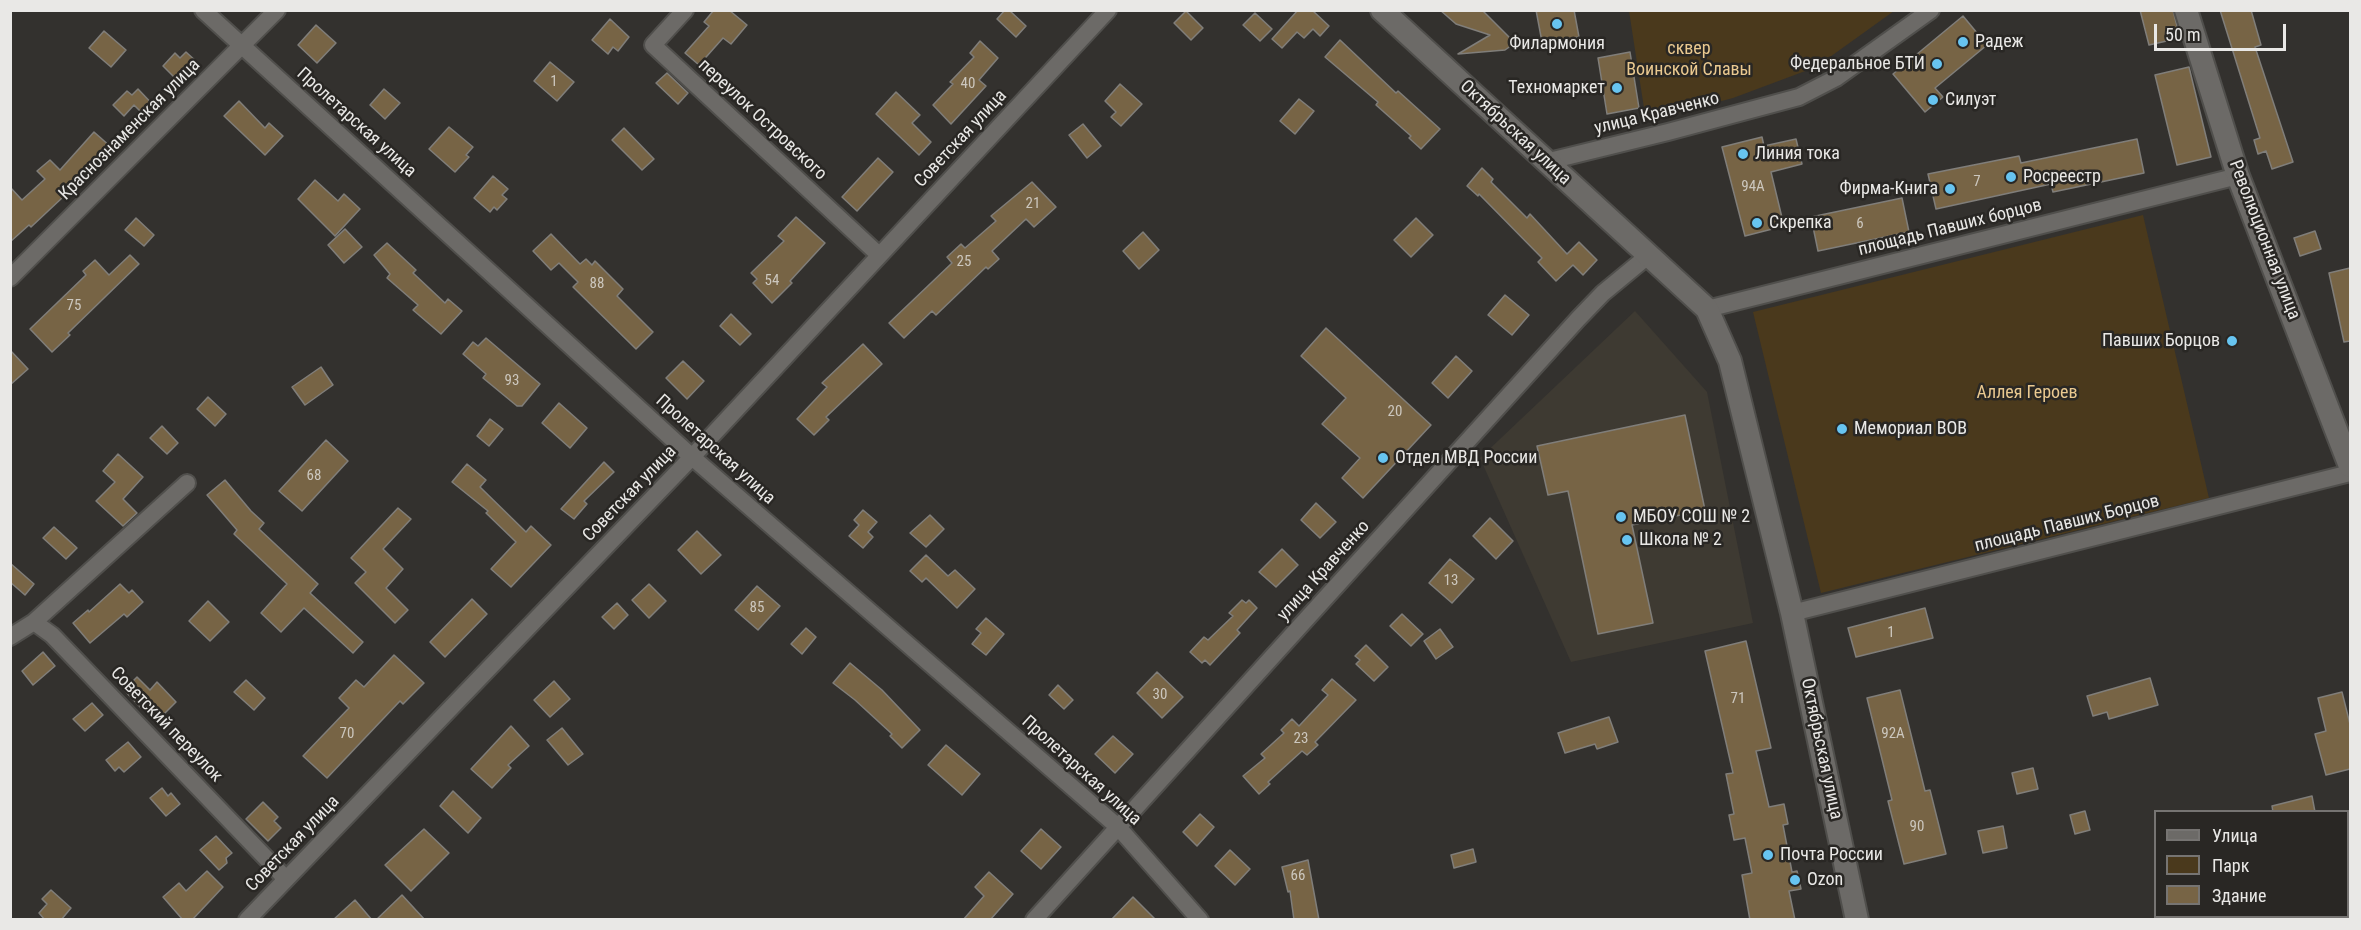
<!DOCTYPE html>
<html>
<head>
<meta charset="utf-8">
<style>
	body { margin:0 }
	#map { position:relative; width:2361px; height:930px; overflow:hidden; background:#33312e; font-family:"Roboto Condensed",sans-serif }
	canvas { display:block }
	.frame { position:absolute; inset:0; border:12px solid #e9e8e6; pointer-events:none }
	.legend { position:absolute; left:2154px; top:810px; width:195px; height:108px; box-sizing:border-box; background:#292724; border:2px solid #767472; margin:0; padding:8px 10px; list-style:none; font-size:18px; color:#e9e8e6 }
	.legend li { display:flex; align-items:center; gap:12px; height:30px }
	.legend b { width:30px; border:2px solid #767472 }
	.scale { position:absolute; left:2154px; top:24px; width:132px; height:27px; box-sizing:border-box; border:3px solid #e9e8e6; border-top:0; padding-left:8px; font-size:18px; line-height:21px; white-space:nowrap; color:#e9e8e6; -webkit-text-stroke:4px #292724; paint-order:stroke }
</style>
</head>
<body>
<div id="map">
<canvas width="2361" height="930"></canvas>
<div class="frame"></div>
<ul class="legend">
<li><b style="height:8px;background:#6c6a67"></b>Улица</li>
<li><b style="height:16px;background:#4a391c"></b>Парк</li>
<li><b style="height:16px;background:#776445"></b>Здание</li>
</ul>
<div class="scale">50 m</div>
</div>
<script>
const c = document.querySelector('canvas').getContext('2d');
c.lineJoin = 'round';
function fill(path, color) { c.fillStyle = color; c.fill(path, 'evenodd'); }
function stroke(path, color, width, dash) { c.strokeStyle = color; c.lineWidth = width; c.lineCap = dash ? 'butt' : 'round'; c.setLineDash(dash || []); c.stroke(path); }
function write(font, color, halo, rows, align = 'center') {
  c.font = font + ' "Roboto Condensed",sans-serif'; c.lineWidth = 5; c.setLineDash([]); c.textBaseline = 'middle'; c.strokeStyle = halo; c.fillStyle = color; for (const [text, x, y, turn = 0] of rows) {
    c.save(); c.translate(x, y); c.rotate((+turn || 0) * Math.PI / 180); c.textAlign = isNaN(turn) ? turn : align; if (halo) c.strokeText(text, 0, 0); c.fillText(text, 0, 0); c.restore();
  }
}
const built = new Path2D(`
	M1635,311L1707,392L1753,623L1571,662L1480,458Z`);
const green = new Path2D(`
	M1629,11V10L1894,11L1816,67L1733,98L1646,121Z
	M2143,215L2209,498L1821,593L1753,312Z`);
const building = new Path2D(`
	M714,10H729L747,25L731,44L723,38L699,65L685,53L709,26L704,22Z
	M1005,10H1009L1026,26L1016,37L997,19Z
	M1298,10H1312L1329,26L1320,36L1313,29L1304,38L1297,32L1282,48L1272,39Z
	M1440,10H1482L1515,43L1505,50L1458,54L1490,35L1456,24Z
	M1536,10H1574L1579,37L1542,42Z
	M2140,10H2173L2180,38L2149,45Z
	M2220,10H2251L2261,45L2255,47L2293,162L2272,169L2266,151L2258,154L2254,140L2260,138Z
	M1186,11L1203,28L1191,40L1174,23Z
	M1255,13L1272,29L1260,41L1243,25Z
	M1963,16L1987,45L1935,88L1943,97L1925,112L1893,74Z
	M610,19L629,37L618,51L613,47L608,54L592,40Z
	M316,25L336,43L317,63L298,45Z
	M104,31L126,50L111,67L89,48Z
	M1340,40L1396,93L1398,91L1440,129L1421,149L1409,138L1411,136L1376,105L1378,102L1325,57Z
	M980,41L998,58L979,80L986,86L951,124L933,105L953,84L950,82L974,57L970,53Z
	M186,52L198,63L180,83L163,66L175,53L180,58Z
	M1630,52L1639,108L1607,114L1598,58Z
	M550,62L574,82L557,101L534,81Z
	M2189,67L2211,157L2177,165L2155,75Z
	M667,73L688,93L678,104L656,83Z
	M1120,84L1142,104L1121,126L1111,117L1116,112L1105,101Z
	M138,89L158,110L148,119L134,105L124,116L113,105L127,91L132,95Z
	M384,89L400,103L385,119L370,105Z
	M896,92L920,115L912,123L931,142L919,155L876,114Z
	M1299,99L1314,111L1295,134L1280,121Z
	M239,101L265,128L269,123L283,136L265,155L224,116Z
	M1083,124L1101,146L1087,158L1069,135Z
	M449,127L473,147L466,155L469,157L455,172L429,149Z
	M624,128L654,159L642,170L612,140Z
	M94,132L111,147L78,183L31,227L29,225L10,242V187L22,200L45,179L37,171L50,160L60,170Z
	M1762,137L1764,146L1796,139L1802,164L1771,172L1784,226L1745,236L1722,147Z
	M2137,139L2144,173L2053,192L2051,184L1936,209L1928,174L2019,156L2021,163Z
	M878,158L893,172L857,211L842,197Z
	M1482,168L1493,179L1491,182L1527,218L1530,214L1567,254L1579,242L1597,260L1583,275L1573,265L1556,281L1538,262L1542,258L1479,194L1478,196L1467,186Z
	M493,176L508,189L502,195L507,199L497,210L494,207L490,212L474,198Z
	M315,180L338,201L344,194L360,209L335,236L298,199Z
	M1032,182L1056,207L1034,227L1026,219L992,251L999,259L988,269L986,267L936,315L932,311L904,338L889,323L952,263L947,257L961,244L965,248L996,221L991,216Z
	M1902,198L1909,232L1818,251L1811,217Z
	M796,217L825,243L790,281L792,283L772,303L753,283L757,279L751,273L784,241L778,236Z
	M136,218L154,235L144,246L125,230Z
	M1416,218L1433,235L1411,257L1394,240Z
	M345,229L362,247L344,263L328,245Z
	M2315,231L2321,249L2300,256L2294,238Z
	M1143,232L1159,250L1139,269L1123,251Z
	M551,234L580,264L586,259L592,265L595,261L623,289L617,296L653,332L636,349L573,287L578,282L559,263L551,270L533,251Z
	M387,243L416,270L413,273L445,303L448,299L462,311L441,334L413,310L418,305L387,278L390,274L374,255Z
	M130,255L139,264L68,333L70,335L52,352L30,329L86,275L83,271L95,260L109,275Z
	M2350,268V341L2344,342L2329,273Z
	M1505,295L1529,315L1512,335L1488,315Z
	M731,314L751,334L740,345L720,326Z
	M1326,328L1431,425L1363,498L1342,478L1360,458L1322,424L1346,398L1301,356Z
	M486,338L540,384L522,406H517L483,378L486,374L463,354L473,342L478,346Z
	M863,344L882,364L826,417L829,420L814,435L797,419L827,387L822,383Z
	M10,350L28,369L10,385Z
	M1456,356L1472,371L1448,398L1432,383Z
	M683,361L704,381L687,399L666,378Z
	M321,367L333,385L305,405L292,387Z
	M208,397L226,414L215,426L197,409Z
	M559,403L587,428L570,448L542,423Z
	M1685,415L1705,510L1632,525L1653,623L1598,634L1568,491L1548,495L1537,446Z
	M490,419L503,429L489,446L477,436Z
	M162,426L178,443L167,454L150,438Z
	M326,440L348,461L302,511L279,491Z
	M118,454L143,477L123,499L137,513L123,526L96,501L115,482L103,471Z
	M604,462L614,472L584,501L587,504L574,519L561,509Z
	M467,464L486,480L480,487L526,532L531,526L551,545L511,587L491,569L516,542L486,513L488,511L452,482Z
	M225,480L251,511L264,523L259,529L318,584L310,593L363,642L353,653L304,608L281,632L261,613L287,584L234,534L237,530L207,495Z
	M1316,503L1336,522L1320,538L1301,520Z
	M398,508L411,519L383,549L403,569L386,588L408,610L395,623L355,583L366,572L351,558Z
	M863,510L877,522L868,532L873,537L863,548L849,536L859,525L854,520Z
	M930,515L944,529L926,547L910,533Z
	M1490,518L1513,541L1496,559L1473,536Z
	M54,527L77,548L66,559L43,538Z
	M697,531L721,555L701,574L678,550Z
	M1282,549L1298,565L1276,587L1259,572Z
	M926,555L948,576L955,570L975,589L957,608L926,578L922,582L910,571Z
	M1450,559L1474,579L1452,603L1429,583Z
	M10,563L34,584L25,595L10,582Z
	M120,584L129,593L132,590L143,602L127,617L124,614L90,643L73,623L88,610L89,612Z
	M649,584L666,601L649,618L632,600Z
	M757,586L780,606L758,630L735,610Z
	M472,599L487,614L445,657L430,642Z
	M1242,600L1246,603L1249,600L1257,608L1237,630L1240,633L1210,665L1205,660L1202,663L1190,652L1204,637L1208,640L1233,616L1229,613Z
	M208,601L229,622L210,641L189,621Z
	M617,603L628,615L614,629L602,617Z
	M1925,608L1933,638L1856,657L1848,628Z
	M1402,614L1423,634L1411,646L1390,626Z
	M986,618L1004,634L986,655L972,644L981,633L976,629Z
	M806,628L816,637L802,654L791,644Z
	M1440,629L1453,647L1436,659L1424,641Z
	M1746,641L1771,748L1756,751L1769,807L1784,804L1788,824L1783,825L1792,872L1797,871L1801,889L1789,891L1795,920H1750L1742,875L1752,873L1745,838L1734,840L1729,815L1734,814L1726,774L1733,773L1705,651Z
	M1366,645L1388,667L1374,681L1356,664L1360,660L1355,656Z
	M43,652L55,666L33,685L22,671Z
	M394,655L424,683L403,704L400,701L327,778L303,756L349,708L339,698L356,680L364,687Z
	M850,663L882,690L920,730L902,748L890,736L892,734L855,700L833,683Z
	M1157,672L1183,697L1162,718L1137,693Z
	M137,677L150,690L157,682L176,702L161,717L149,704L143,710L124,690Z
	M2150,678L2158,705L2109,719L2107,712L2093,716L2087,696Z
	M1332,679L1356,700L1315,742L1318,745L1307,755L1302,751L1268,782L1270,784L1259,794L1243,776L1265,758L1261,754L1284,733L1281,730L1292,719L1299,726L1328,695L1322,690Z
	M246,680L265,698L254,710L234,692Z
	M554,681L570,699L550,717L534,700Z
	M1058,685L1073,700L1064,709L1049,695Z
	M1900,690L1925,791L1930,790L1946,854L1904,864L1888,801L1892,800L1867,698Z
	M2342,692L2350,724V769L2326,775L2315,734L2326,731L2318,698Z
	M92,703L103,715L85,731L73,719Z
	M1609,717L1618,742L1597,749L1595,744L1565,753L1558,733Z
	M511,726L529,746L508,765L511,768L492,788L471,769Z
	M562,728L583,754L568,765L547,740Z
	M1113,736L1133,754L1115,773L1095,754Z
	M128,742L141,757L124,772L119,767L115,771L106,760Z
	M946,745L980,774L962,795L928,765Z
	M2033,768L2038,789L2017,794L2012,773Z
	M162,788L168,796L171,793L180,804L166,816L150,798Z
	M453,791L481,818L468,833L440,806Z
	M2312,796L2315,812H2273L2272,806Z
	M263,802L278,817L274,821L281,828L268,841L246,819Z
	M2085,811L2090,830L2075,834L2070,815Z
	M1200,814L1214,827L1197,846L1183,832Z
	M2003,826L2007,848L1983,853L1978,831Z
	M424,829L449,853L411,891L385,865Z
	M1041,829L1061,847L1041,869L1021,851Z
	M216,836L232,853L226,858L227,863L219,870L200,850Z
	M1473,849L1476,862L1454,868L1451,855Z
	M1230,850L1250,869L1235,885L1215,866Z
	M1308,860L1319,920H1294L1290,891L1288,892L1282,867Z
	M207,871L223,887L192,920H183L163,897L179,883L186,891Z
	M989,872L1013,894L990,920H963L984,896L975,887Z
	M51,890L71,908L61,920H45L39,913L47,904L42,899Z
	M402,895L425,920H376Z
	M1133,897L1156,920H1111Z
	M355,900L372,920H333Z`);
const street = new Path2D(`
	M203,10L692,457L1118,827L1200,920
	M685,10L653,45L879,255
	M1545,162L1668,132L1799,97L1836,78L1931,10
	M10,278L277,10
	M1707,309L2238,176
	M1792,613L2350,473
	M34,622L187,483
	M10,637L34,622L52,635L286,879
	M247,920L692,457L1108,10
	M1034,920L1578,319L1603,293L1649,255`);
const secondary = new Path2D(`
	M1382,10L1707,309L1730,361L1792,613L1857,920
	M2186,10L2238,176L2350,466`);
const markers = [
	[1557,24,6,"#67c4f0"],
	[1963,42,6,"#67c4f0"],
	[1937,64,6,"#67c4f0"],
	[1617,88,6,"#67c4f0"],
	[1933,100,6,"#67c4f0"],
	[1743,154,6,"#67c4f0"],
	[2011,177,6,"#67c4f0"],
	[1950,189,6,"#67c4f0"],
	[1757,223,6,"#67c4f0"],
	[2232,341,6,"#67c4f0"],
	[1842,429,6,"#67c4f0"],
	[1383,458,6,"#67c4f0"],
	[1621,517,6,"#67c4f0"],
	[1627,540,6,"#67c4f0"],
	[1768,855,6,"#67c4f0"],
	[1795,880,6,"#67c4f0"]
];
const numberNames = [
	["1",554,82],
	["40",968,84],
	["7",1977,182],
	["94А",1753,187],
	["21",1033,204],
	["6",1860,224],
	["25",964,262],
	["54",772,281],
	["88",597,284],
	["75",74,306],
	["93",512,381],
	["20",1395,412],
	["68",314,476],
	["13",1451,581],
	["85",757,608],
	["1",1891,633],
	["30",1160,695],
	["71",1738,699],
	["70",347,734],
	["92А",1893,734],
	["23",1301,739],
	["90",1917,827],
	["66",1298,876]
];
const poiNames = [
	["Радеж",1975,42],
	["Филармония",1557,44,"center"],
	["Федеральное БТИ",1925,64,"right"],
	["Техномаркет",1605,88,"right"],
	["Силуэт",1945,100],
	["Линия тока",1755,154],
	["Росреестр",2023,177],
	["Фирма-Книга",1938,189,"right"],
	["Скрепка",1769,223],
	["Павших Борцов",2220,341,"right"],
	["Мемориал ВОВ",1854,429],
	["Отдел МВД России",1395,458],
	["МБОУ СОШ № 2",1633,517],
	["Школа № 2",1639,540],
	["Почта России",1780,855],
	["Ozon",1807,880]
];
const parkNames = [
	["сквер",1689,49],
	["Воинской Славы",1689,70],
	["Аллея Героев",2027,393]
];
const streetNames = [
	["улица Кравченко",1657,114,-14],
	["переулок Островского",762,120,43],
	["Пролетарская улица",356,123,42],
	["Краснознаменская улица",130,130,-45],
	["Октябрьская улица",1515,133,43],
	["Советская улица",961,139,-47],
	["площадь Павших борцов",1950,228,-14],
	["Революционная улица",2264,240,69],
	["Пролетарская улица",715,450,42],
	["Советская улица",630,494,-46],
	["площадь Павших Борцов",2067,524,-14],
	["улица Кравченко",1324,571,-48],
	["Советский переулок",166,725,46],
	["Октябрьская улица",1821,749,78],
	["Пролетарская улица",1081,771,42],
	["Советская улица",293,844,-46]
];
fill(built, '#3e3a32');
fill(green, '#4a391c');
fill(building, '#776445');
stroke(building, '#807e7a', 1.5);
stroke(street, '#504f4c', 20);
stroke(secondary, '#504f4c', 26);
stroke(street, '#6c6a67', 16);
stroke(secondary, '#6c6a67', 22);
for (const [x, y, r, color] of markers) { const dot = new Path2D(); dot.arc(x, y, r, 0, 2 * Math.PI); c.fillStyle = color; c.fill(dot); stroke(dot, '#292724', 2); }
write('15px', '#ccc7be', null, numberNames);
write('18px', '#e9e8e6', '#292724', poiNames, 'left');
write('18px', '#eac990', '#292724', parkNames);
write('18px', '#e9e8e6', '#292724', streetNames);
</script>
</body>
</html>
